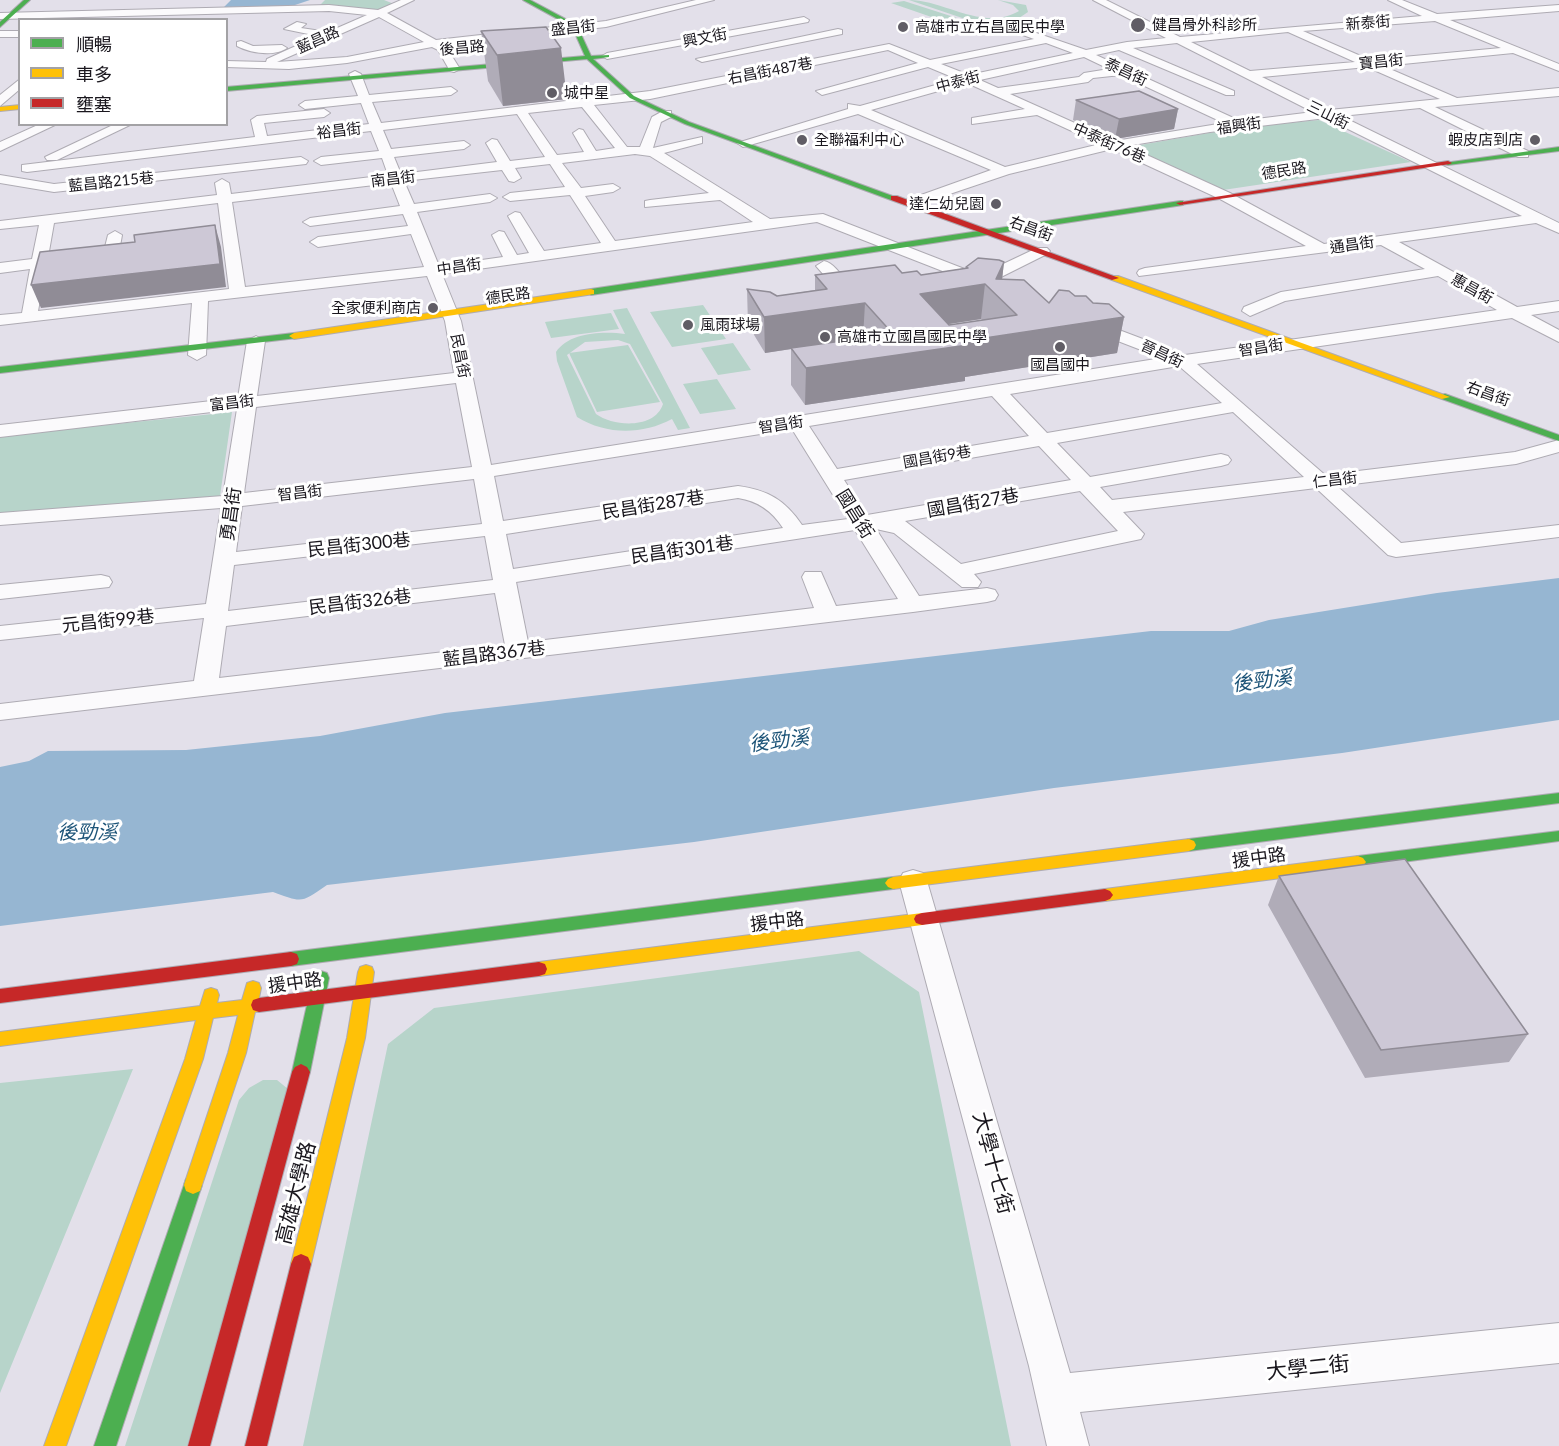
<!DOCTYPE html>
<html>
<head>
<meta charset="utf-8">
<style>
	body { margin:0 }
	#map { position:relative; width:1559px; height:1446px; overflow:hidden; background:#e3e0ea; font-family:Lato,"Noto Sans TC",sans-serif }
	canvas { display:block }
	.legend { position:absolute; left:18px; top:18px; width:210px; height:108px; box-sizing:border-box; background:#fff; border:2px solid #a3a2a5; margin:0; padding:8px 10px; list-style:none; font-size:18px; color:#1a171e }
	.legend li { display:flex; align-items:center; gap:12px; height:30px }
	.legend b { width:30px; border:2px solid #a3a2a5 }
</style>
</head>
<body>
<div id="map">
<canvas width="1559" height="1446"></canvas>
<ul class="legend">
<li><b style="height:8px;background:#4caf50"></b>順暢</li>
<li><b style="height:8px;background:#ffc107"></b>車多</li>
<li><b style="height:8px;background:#c62828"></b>壅塞</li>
</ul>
</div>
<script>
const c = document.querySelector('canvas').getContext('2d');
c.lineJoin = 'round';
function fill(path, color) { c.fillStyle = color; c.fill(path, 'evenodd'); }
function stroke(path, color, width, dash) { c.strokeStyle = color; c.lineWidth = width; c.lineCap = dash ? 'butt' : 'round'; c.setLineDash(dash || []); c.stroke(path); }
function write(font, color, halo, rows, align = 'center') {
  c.font = font + ' Lato,"Noto Sans TC",sans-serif'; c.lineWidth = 6; c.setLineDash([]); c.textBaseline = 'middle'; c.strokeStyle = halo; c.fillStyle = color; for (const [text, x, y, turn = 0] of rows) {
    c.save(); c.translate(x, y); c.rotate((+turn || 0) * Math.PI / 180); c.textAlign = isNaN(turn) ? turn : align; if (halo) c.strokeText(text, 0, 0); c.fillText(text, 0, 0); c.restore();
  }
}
const green = new Path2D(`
	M325,0H384L394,4L378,12L319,6Z
	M909,0C945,0 983,32 1019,11L1013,5L998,0L1026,5L1028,12L1019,18L984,20L988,22L980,24Z
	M904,1L957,18L943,21L891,3Z
	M1319,120L1411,162L1223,190L1129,147L1237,128Z
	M703,305L726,339L672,347L650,312Z
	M627,308L690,428L678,430L672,419C642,435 606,435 577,417L557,361L556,352C569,332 604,331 625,334L613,310ZM618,340L630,344L663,404C655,429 614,427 596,414L567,355L585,342Z
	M611,313L619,329L551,338L545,322Z
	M733,343L751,370L718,375L701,348Z
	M628,345L660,402L597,412L569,353Z
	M717,379L736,409L700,414L683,384Z
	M232,412L220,496L0,517V436Z
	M859,951L919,992L1011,1446H303L388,1044L434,1008Z
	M133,1069L0,1393V1083Z
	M263,1080H277L288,1089L187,1446H125L239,1100L249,1088Z`);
const water = new Path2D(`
	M231,0H310L292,6L224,7Z
	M1559,578V720L1342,753L1054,788L694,842L327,885C301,903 303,903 273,892L0,926V767L29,761L48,751L186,750L320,736L445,713L1151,631H1229L1269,620L1437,593Z`);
const street = new Path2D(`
	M401,0H414L387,13L436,40L606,21L696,0H714L606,27L445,45L460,69L454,72L450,71L438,50L432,47L347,63L289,69L226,67V61L266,62L267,59L318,36L284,29L297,22L306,24L301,28L328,32L367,15L329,11L0,19V13L329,5L378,10ZM379,17L424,42L347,57L277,62Z
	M1093,0H1106L1180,37L1422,16L1388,0H1402L1437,14L1559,5V11L1450,20L1559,64V71L1513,53L1383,66L1457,98L1559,88V96L1435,107L1528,151V157H1518L1420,108L1341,116L1559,223V233L1536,223L1399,242L1517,307L1559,301V311L1531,315L1559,330V342L1512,318L1197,364L1325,475L1515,452L1559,440V452L1516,464L1337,486L1401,543L1559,525V537L1396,557L1388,555L1316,488L1123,512L1144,534L1141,539L974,574L981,582L978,587H962L894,533L876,529L919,596L987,588L995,590L998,595L995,600L987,602L913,612L0,720V704L194,681L204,618L0,640V626L206,604L221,508L0,525V513L223,496L237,409L0,437V425L238,398L247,341L256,336L265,341L257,396L454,373L445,321L427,276L208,301L206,355L197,360L188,355L192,303L0,325V315L22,313L30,269L0,273V263L32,259L39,225L0,229V221L217,195L215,183L222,179L229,183L231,194L388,175L382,158L321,165L314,161L321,157L379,151L371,131L27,172L22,171V165L255,137L251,120L257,116L324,109L330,113L324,117L264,123L267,136L369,124L361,103L305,109L299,105L305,101L358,96L349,74L355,71L361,74L369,95L451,87L457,91L451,95L372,102L381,123L650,91L889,44L930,60L1034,39L1006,29L1005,27L1010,24L1086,50L1127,42L1166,38ZM1435,21L1501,48L1370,60L1303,31ZM1288,32L1355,62L1250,71L1191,42ZM1046,43L1073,53L969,75L941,64ZM1177,43L1313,112L1240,121L1096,55L1119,50L1226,95H1234V91L1133,48ZM888,50L918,63L816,91L822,95L928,67L957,79L860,106L848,104V109L737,143L743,147L858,114L991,170L921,195L919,198L926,202L1009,174L1112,149L1220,199L1306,246L1145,268L1139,270L1137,273L1139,276L1381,245L1425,269L1281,292L1244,307L1242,311L1250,316L1285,301L1438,276L1497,310L1185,355L1090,319L1082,324L1084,328L1162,358L491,465L461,321L442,274L817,222L986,288L992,286L993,281L1047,254L1050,251L1047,248H1037L980,275L823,214L770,219L664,153L702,143V137L653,148L661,122L671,117V111H663L652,117L640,147H627L594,105L650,99ZM1084,57L1109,69L1084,73L1079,77L998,88L980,80ZM1367,67L1440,99L1329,110L1262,77ZM1121,75L1224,123L1115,141L1010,94L1088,82L1093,78ZM967,83L1025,109L972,118V124L1037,115L1100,144L1005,167L871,110ZM582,107L615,148L596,151L583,130L579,129L573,133L584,152L557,155L528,113ZM517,114L545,157L510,161L497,140L492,139L486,143L497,162L401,174L394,157L464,149L470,145L464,141L391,149L383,130ZM1326,118L1522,216L1324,244L1230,193L1127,146L1210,132ZM635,154L650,156L709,193L650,200L645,201V207L720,200L753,222L615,241L585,196L613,192L620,188L613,184L581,188L562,163ZM550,164L565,187L510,193L503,197L510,201L570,195L601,243L544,251L520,213L515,212L508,216L529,253L517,255L504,232L499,231L492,235L503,257L439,266L417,212L490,202L497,198L490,194L414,204L404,181L502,170L509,181L514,182L521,178L515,168ZM391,183L400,206L310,218L303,222L310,226L403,214L408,226L318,237L310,242L318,247L411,234L424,267L245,287L232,202ZM218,203L229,289L38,311L46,267L71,264L79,259L71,254L48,257L54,223ZM1179,366L1222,403L1047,433L1010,394ZM456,383L472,467L244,493L256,407ZM992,396L1029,436L837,469L809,426ZM1233,412L1304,477L1112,500L1100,487L1221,466L1228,464L1231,460L1228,456L1221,454L1090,477L1057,443ZM792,429L848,519L802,525C785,500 768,490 738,486L503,521L494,476ZM1039,446L1071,480L867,515L844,480ZM474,479L482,524L236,552L242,506ZM1080,491L1118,531L961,564L905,521ZM738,498C758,501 772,511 783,528L513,569L506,534ZM855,530L898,599L836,606L821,572H805L802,577L814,608L528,642L516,582ZM485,536L493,580L228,611L234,565ZM495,593L505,645L219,678L226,626Z
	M804,17L809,20L808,22L607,59L602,56L607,53Z
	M838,29L842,30V34L702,62L696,59Z
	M0,31H20V37H0Z
	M241,41L253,46L282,45L287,48C275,57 250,53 237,46V42Z
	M20,79V89L0,106V95Z
	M40,124H57L0,151V142Z
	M115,124H132L57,160H47L45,157Z
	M301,157L308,161L306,164L54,192L0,183V175L54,184Z
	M115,231L122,235L117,263L109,268L101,263L108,235Z
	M824,261C833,263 840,273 845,280L843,283H831L816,266Z
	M101,575L109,577L112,582L109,587L0,599V585Z
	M913,870L923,873L927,881L1070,1373L1559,1323V1363L1080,1412L1089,1446H1047L1029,1366L899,881L903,873Z`);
const fast = new Path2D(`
	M24,0H30L0,27V22Z
	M523,0H530L571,22L579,30L591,56L609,55V57L593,59L634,96L689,122L898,198L891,200L685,124L630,98L587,59L226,91V87L585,56L574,31L567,24Z
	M1559,147V151L1448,165L1444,163Z
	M1180,201H1183V205L591,295L587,292L591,289Z
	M294,333L297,334V338L0,373V367Z
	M1445,394L1559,435V441L1442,399V395Z
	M1559,793V803L1189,851L1184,849L1182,845L1184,841L1189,839Z
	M1559,831V841L1358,868L1353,866L1350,862L1353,858L1358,856Z
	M893,877L898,879L901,883L898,887L893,889L291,966L285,964L283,959L285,954L291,952Z
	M321,971L327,973L329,978L310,1072L307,1077L301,1080L295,1077L292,1072L313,978L315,973Z
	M193,1176L200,1179L202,1185L116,1446H94L184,1185L186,1179Z`);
const slow = new Path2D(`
	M20,105V109L0,111V107Z
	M1112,276H1118L1450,397L1442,399L1112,280Z
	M591,289L594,290V294L294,339L289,336L294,333Z
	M1189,839L1194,841L1196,845L1194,849L1189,851L893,889L888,887L885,883L888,879L893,877Z
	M1358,856L1363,858L1366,862L1363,866L1358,868L1105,901L1100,899L1097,895L1100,891L1105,889Z
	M922,913L928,915L930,919L928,923L922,925L539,976L533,974L531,969L533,964L539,962Z
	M366,965L372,967L374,972L365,1038L311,1264L308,1271L301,1274L294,1271L291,1264L347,1038L358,972L360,967Z
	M253,981L259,983L261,988L259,998L265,1000L267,1005L265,1010L255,1012L246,1053L200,1191L193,1194L186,1191L184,1185L228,1053L238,1015L213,1018L203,1059L66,1446H44L185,1059L196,1020L0,1046V1032L200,1006L205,990L211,988L217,990L219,995L217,1003L242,1000L247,983Z`);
const jam = new Path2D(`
	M1448,161L1452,163L1450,164L1180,205L1176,203Z
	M891,196H897L1119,278L1112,280L891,200Z
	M1105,889L1110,891L1113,895L1110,899L1105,901L922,925L916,923L914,919L916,915L922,913Z
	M291,952L297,954L299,959L297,964L291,966L0,1003V989Z
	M539,962L545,964L547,969L545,974L539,976L259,1012L253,1010L251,1005L253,1000L259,998Z
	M301,1064L307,1067L310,1072L210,1446H188L292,1072L295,1067Z
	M301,1254L308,1257L311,1264L267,1446H245L291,1264L294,1257Z`);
const wall = new Path2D(`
	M481,31L567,99L503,106L488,81Z
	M1076,100L1178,109L1174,129L1115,139L1073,120Z
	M1004,262L1002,280L1049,303L1075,296L1124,317L1117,353L965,377V381L805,405L791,385V349L765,353L748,325L747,289L777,296L815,290V275L902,273L921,275L966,268V267ZM981,319L982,320L949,325L948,324Z
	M1279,876L1528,1034L1509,1062L1365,1078L1268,905Z`);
const shadedWall = new Path2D(`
	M561,48L567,99L503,106L497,55Z
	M1178,109L1174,129L1115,139L1119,119Z
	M215,225L221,247L226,287L41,308L31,285Z
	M1004,262L1000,297L996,279Z
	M985,284L981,319L917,329L920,294Z
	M865,303L863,338L765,353L764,317Z
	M1124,317L1117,353L965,377V381L805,405L806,368L965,341Z`);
const building = new Path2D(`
	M546,27L561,48L497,55L481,31Z
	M1139,91L1178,109L1119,119L1076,100Z
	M215,225L220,264L31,285L40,252L135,242L134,235Z
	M978,258L999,260L1004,262L996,279L1024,280L1049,303L1059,290L1069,291L1075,296H1086L1093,303L1109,304L1124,317L965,341L968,345L806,368L791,348L893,334L865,303L764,317L747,289L770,292L777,296L827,289L815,275L895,265L902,273L917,271L921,275L968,268L966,267ZM985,284L1017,315L949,325L920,294Z
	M1405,859L1528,1034L1381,1050L1279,876Z`);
const markers = [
	[1138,25,8,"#605d65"],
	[903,27,6,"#605d65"],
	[552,93,6,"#605d65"],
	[802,140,6,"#605d65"],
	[1535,140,6,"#605d65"],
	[996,204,6,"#605d65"],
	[433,308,6,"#605d65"],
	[688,325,6,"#605d65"],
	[825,337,6,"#605d65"],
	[1060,347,6,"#605d65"]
];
const farStreetnames = [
	["新泰街",1368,23,-5],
	["盛昌街",573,28,-6],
	["興文街",705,38,-11],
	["藍昌路",318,40,-24],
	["後昌路",462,48,-5],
	["寶昌街",1381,62,-6],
	["右昌街487巷",770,71,-11],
	["泰昌街",1126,72,25],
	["中泰街",958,82,-15],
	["三山街",1328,115,26],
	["福興街",1239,126,-8],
	["裕昌街",339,131,-7],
	["中泰街76巷",1109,143,24],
	["德民路",1284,171,-9],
	["南昌街",393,179,-7],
	["藍昌路215巷",111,182,-6],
	["右昌街",1031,229,20],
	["通昌街",1352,245,-8],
	["中昌街",459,267,-8],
	["惠昌街",1472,289,29],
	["德民路",508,296,-8],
	["智昌街",1261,348,-9],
	["晉昌街",1162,354,25],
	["民昌街",460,356,79],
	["右昌街",1488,394,20],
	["富昌街",232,403,-7],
	["智昌街",781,425,-9],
	["國昌街9巷",937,457,-10],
	["仁昌街",1335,480,-7],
	["智昌街",300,493,-7]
];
const farPoinames = [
	["健昌骨外科診所",1152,25],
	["高雄市立右昌國民中學",915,27],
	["城中星",564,93],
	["全聯福利中心",814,140],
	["蝦皮店到店",1523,140,"right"],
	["達仁幼兒園",984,204,"right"],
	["全家便利商店",421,308,"right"],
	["風雨球場",700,325],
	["高雄市立國昌國民中學",837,337],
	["國昌國中",1060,365,"center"]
];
const streetNames = [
	["國昌街27巷",973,503,-10],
	["民昌街287巷",653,505,-9],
	["勇昌街",231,514,-82],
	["國昌街",855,514,58],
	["民昌街300巷",359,545,-6],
	["民昌街301巷",682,550,-8],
	["民昌街326巷",360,602,-7],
	["元昌街99巷",108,621,-6],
	["藍昌路367巷",494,654,-7],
	["援中路",1259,858,-8],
	["援中路",777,922,-7],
	["援中路",295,983,-8]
];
const waterNames = [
	["後勁溪",1262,681,-7],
	["後勁溪",779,741,-7],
	["後勁溪",87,833]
];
const nearStreetnames = [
	["大學十七街",993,1163,75],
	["高雄大學路",296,1193,-76],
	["大學二街",1308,1368,-6]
];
fill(green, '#b7d4ca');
fill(water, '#96b6d2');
stroke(street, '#aeabb3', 2);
stroke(fast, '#aeabb3', 2);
stroke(slow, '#aeabb3', 2);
stroke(jam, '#aeabb3', 2);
fill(street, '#fbfafc');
fill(fast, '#4caf50');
fill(slow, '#ffc107');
fill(jam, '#c62828');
fill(wall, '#b0acb8');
fill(shadedWall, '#908c96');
fill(building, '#cdc8d6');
stroke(building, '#908c96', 1.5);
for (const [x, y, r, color] of markers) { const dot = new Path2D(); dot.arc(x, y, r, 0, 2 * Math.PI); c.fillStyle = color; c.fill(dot); stroke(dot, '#fff', 2); }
write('15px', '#1a171e', '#fff', farStreetnames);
write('15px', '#1a171e', '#fff', farPoinames, 'left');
write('18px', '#1a171e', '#fff', streetNames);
write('italic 20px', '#1d5478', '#fff', waterNames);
write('21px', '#1a171e', '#fff', nearStreetnames);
</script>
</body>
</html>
